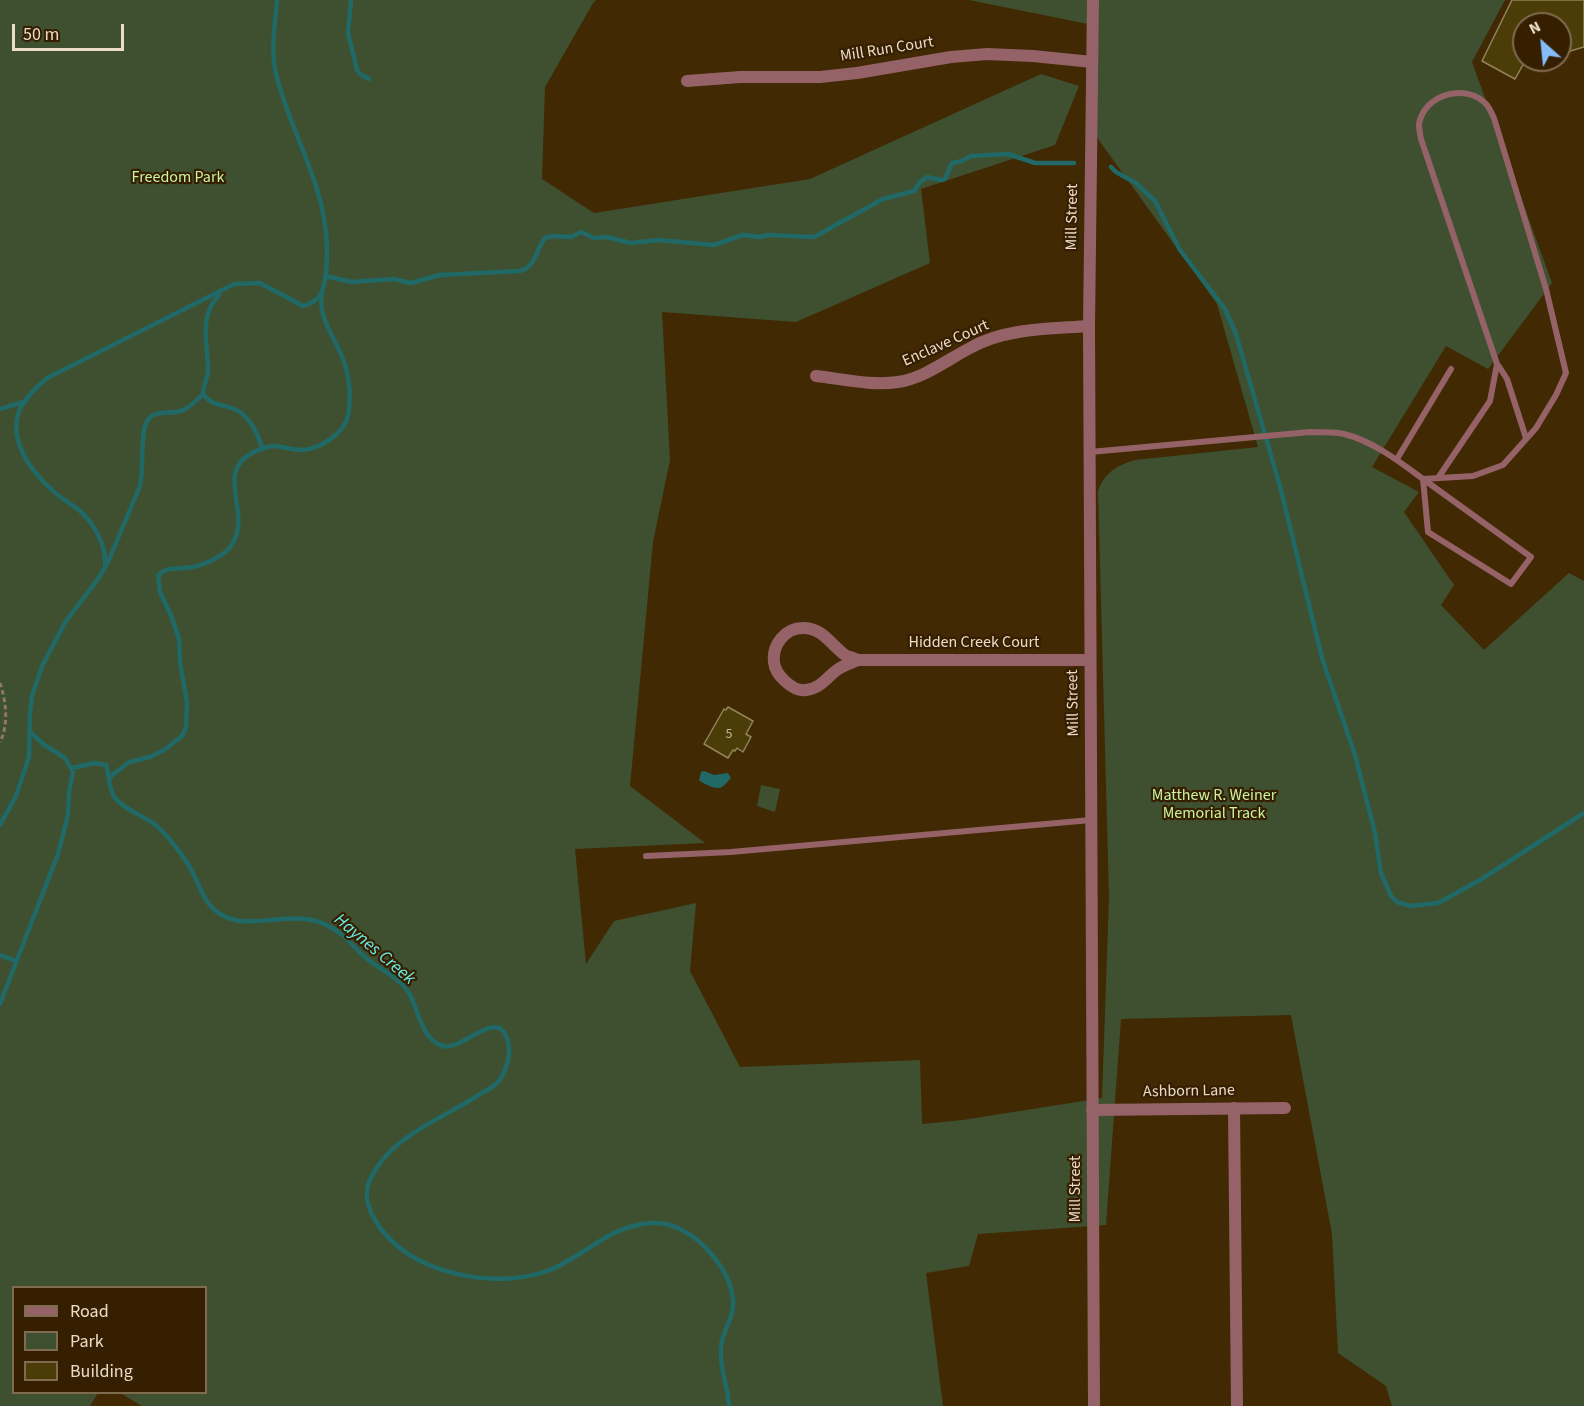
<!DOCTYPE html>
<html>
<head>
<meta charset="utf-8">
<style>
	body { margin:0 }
	#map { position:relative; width:1584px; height:1406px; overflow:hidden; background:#412904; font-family:"Source Sans 3",sans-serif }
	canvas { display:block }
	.legend { position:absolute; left:12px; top:1286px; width:195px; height:108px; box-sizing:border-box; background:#361f00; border:2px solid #7e6b50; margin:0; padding:8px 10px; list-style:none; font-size:18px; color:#ebdcc9 }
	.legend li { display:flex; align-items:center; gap:12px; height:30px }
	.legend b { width:30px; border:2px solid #7e6b50 }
	.north { position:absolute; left:1512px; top:12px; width:60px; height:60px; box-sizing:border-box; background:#361f00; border:2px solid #7e6b50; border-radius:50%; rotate:333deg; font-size:16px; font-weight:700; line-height:24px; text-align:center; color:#ebdcc9 }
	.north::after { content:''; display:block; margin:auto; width:21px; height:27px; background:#84bcfb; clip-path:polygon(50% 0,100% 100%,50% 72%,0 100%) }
	.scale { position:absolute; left:12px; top:24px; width:112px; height:27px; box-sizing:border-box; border:3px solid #ebdcc9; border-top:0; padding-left:8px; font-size:18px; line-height:21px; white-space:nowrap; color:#ebdcc9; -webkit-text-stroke:4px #361f00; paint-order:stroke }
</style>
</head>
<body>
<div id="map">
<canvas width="1584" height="1406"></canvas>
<ul class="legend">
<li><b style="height:8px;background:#956268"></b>Road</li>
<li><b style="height:16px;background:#3e5030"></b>Park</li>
<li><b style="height:16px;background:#4c3d08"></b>Building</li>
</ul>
<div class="north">N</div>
<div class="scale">50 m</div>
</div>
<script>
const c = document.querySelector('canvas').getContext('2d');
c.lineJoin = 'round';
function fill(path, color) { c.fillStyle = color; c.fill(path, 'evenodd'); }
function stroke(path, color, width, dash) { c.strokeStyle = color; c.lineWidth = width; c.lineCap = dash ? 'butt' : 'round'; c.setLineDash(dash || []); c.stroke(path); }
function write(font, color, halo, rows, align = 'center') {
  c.font = font + ' "Source Sans 3",sans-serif'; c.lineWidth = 4.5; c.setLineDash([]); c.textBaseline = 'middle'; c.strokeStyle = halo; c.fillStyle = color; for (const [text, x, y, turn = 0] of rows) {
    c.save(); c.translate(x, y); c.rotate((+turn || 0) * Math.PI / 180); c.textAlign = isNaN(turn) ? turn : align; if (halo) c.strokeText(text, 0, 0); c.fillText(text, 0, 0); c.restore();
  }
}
const green = new Path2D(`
	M0,0H596L593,3L545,87L542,179L594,213L810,179L1041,74L1079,86L1055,145L921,189L930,263L796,322L662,312L670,460L653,542L630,786L705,843L575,849L586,964L614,921L696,903L690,971L740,1067L920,1060L922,1124L963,1120L1102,1098L1109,897L1098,491C1105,472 1116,466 1135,460L1258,447L1217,304L1088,125V24L969,0H1505L1472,62L1552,283L1488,369L1446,346L1372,467L1419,492L1404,512L1454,585L1441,605L1484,650L1569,573L1584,581V1406H1392L1386,1386L1338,1353L1332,1234L1291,1015L1121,1019L1106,1225L978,1234L969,1266L926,1273L943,1406H142L120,1393L206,1392V1288H14V1392L98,1393L90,1406H0Z
	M761,785L780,789L775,812L757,806Z`);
const water = new Path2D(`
	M704,771L714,775L728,773L731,778C728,781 723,788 719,788C714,789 702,783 699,780L701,772Z`);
const stream = new Path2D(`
	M351,0L348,33L357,70L360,74L369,79
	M1111,167L1116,172L1136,183L1155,201L1180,250L1225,309L1236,334L1281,490L1322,658L1355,755L1375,833L1381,873L1391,896L1397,902L1411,906L1438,903L1480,880L1584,813
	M325,276L352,282L393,279L411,283L440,275L520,271C537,266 535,250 545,238L552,236L571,237L581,232L594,238L607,237L631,243L659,240L714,245L743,235L760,237L768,235L814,237L883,199L914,191L920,182L927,177L941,180L945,179L952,163L962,161L971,156L1008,154L1035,163H1074
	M203,394C212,407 226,404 238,411C250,417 259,436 262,448
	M0,409L26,401
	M105,567C107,546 94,523 79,510C70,503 60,498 52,490C31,471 7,440 20,409C26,397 37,387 47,378L234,284L260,283L303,306C322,301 324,289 326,272C334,196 295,146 277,78C270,53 275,25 277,0
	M72,768L95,763L106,765C110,776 108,788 115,798C124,809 141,815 153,823C165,832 177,848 186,861C203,885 200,911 235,920C241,922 248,921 255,921C289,920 311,911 341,934C350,941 357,951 366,958C379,969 400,978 409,993C419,1010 421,1040 443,1046C461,1051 494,1012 505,1034C513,1048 508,1070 498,1082C493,1088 484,1091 477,1096C440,1120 388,1137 369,1182C364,1195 368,1208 375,1220C406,1274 495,1291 550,1270C577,1259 604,1234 630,1227C646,1222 665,1221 680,1229C705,1241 730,1271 733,1299C735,1319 722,1330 721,1347C719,1366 728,1387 729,1406
	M110,777L129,762L150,757L164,750L182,736L186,728L187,703L180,662L179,639L172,618L160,592L158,576C167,565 179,570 192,567C204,565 224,556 231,546C254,513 212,472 254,452C278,440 281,450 303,450C319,449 344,434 348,416C352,395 349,369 339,350C331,332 318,315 322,294
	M0,825L16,796L29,757L30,712L32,696L43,664L66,621L98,579L108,562L140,486C144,467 140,446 145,426C150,408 168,415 181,411C190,408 197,400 203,394C203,386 207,379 208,371C208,344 198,317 219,295
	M0,955L16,961
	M0,1004L58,854L68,815L69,792L73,772L65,758L43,744L30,732`);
const building = new Path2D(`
	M1512,0H1584V47L1560,54V24H1524V63L1515,79L1482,61Z
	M728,707L753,721L746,734L751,737L743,752L737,748L735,751L733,750L728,758L704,744L724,709L726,710Z`);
const path = new Path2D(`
	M0,683C6,701 9,724 0,742`);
const service = new Path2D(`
	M1498,365L1507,379L1526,438
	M1090,452L1310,432C1321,433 1334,431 1344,434C1373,441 1400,462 1423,479L1473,476L1503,465L1536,428L1556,395L1566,373L1546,289L1494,118C1492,114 1490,109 1487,105C1467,82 1424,94 1419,124C1419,129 1420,134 1421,139L1497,364L1490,401L1438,478
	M1397,459L1451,369
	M1423,479L1531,557L1511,584L1428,532Z
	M646,856L731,852L1091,820`);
const minor = new Path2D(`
	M687,81L740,77H820L857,73L951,57L987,54L1033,56L1092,62
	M816,376C843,379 872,386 898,382C925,378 948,359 972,347C1006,328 1051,329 1089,326
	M858,660C851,663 842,666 837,670C826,678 821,688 806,690C793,692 775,675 774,662C772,645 785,628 803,628C823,628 830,644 845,655C849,657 854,658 858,660H1090
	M1234,1108L1237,1406
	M1092,1110L1285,1108`);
const tertiary = new Path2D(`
	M1093,0L1089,326L1094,1406`);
const numberNames = [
	["5",729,735]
];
const streetNames = [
	["Mill Run Court",887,50,-9],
	["Mill Street",1073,217,-89],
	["Enclave Court",946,344,-24],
	["Hidden Creek Court",974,643],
	["Mill Street",1074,703,-91],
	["Ashborn Lane",1189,1092,-1],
	["Mill Street",1076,1189,-90]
];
const parkNames = [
	["Freedom Park",178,178],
	["Matthew R. Weiner",1214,796],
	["Memorial Track",1214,814]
];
const waterNames = [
	["Haynes Creek",374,950,40]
];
fill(green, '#3e5030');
fill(water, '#206967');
stroke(stream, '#206967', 4.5);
fill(building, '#4c3d08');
stroke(building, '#91835a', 1.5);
stroke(path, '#8e7a5e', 3, [4.5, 3]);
stroke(service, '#956268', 6);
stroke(minor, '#956268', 12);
stroke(tertiary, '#956268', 12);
write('14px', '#c3b499', null, numberNames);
write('16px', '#ebdcc9', '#361f00', streetNames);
write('16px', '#c7f5a3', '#361f00', parkNames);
write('italic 18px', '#67ede8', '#361f00', waterNames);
</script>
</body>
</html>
